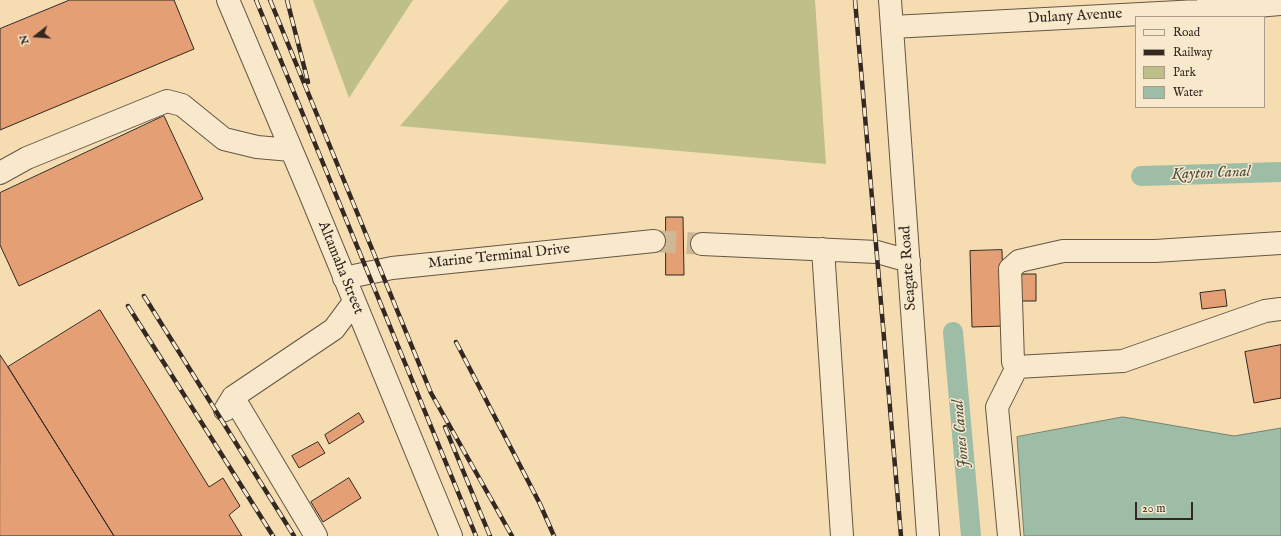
<!DOCTYPE html>
<html>
<head>
<meta charset="utf-8">
<style>
	body { margin:0 }
	#map { position:relative; width:1281px; height:536px; overflow:hidden; background:#f5ddb1; font-family:"IM FELL English",serif }
	canvas { display:block }
	.legend { position:absolute; left:1135px; top:16px; width:130px; height:92px; box-sizing:border-box; background:#f8e9cc; border:1px solid #a99c88; margin:0; padding:5px 7px; list-style:none; font-size:12px; color:#332822 }
	.legend li { display:flex; align-items:center; gap:8px; height:20px }
	.legend b { width:20px; border:1px solid #a99c88 }
	.north { position:absolute; left:16px; top:16px; width:40px; height:40px; -webkit-text-stroke:3px #f8e9cc; paint-order:stroke; rotate:253deg; font-size:11px; font-weight:700; line-height:16px; text-align:center; color:#332822 }
	.north::after { content:''; display:block; margin:auto; width:14px; height:18px; background:#332822; clip-path:polygon(50% 0,100% 100%,50% 72%,0 100%) }
	.scale { position:absolute; left:1135px; top:502px; width:58px; height:18px; box-sizing:border-box; border:2px solid #332822; border-top:0; padding-left:5px; font-size:12px; line-height:14px; white-space:nowrap; color:#332822; -webkit-text-stroke:3px #f8e9cc; paint-order:stroke }
</style>
</head>
<body>
<div id="map">
<canvas width="1281" height="536"></canvas>
<ul class="legend">
<li><b style="height:5px;background:#f8e9cc"></b>Road</li>
<li><b style="height:5px;background:#332822"></b>Railway</li>
<li><b style="height:11px;background:#bfc089"></b>Park</li>
<li><b style="height:11px;background:#9dbda7"></b>Water</li>
</ul>
<div class="north">N</div>
<div class="scale">20 m</div>
</div>
<script>
const c = document.querySelector('canvas').getContext('2d');
c.lineJoin = 'round';
function fill(path, color) { c.fillStyle = color; c.fill(path, 'evenodd'); }
function stroke(path, color, width, dash) { c.strokeStyle = color; c.lineWidth = width; c.lineCap = dash ? 'butt' : 'round'; c.setLineDash(dash || []); c.stroke(path); }
function write(font, color, halo, rows, align = 'center') {
  c.font = font + ' "IM FELL English",serif'; c.lineWidth = 3; c.setLineDash([]); c.textBaseline = 'middle'; c.strokeStyle = halo; c.fillStyle = color; for (const [text, x, y, turn = 0] of rows) {
    c.save(); c.translate(x, y); c.rotate((+turn || 0) * Math.PI / 180); c.textAlign = isNaN(turn) ? turn : align; if (halo) c.strokeText(text, 0, 0); c.fillText(text, 0, 0); c.restore();
  }
}
const green = new Path2D(`
	M313,0H413L349,98Z
	M509,0H815L826,164L400,126Z`);
const water = new Path2D(`
	M1123,417L1234,436L1281,428V536H1024L1017,437Z`);
const canal = new Path2D(`
	M1141,176L1281,172
	M953,332L971,536`);
const building = new Path2D(`
	M70,0H174L194,49L0,130V29Z
	M164,116L203,199L19,286L0,245V193Z
	M666,217H683L684,275H666Z
	M1002,250L1004,326L972,327L970,251Z
	M1019,274H1036V301H1019Z
	M1225,290L1227,306L1202,309L1200,293Z
	M100,310L209,487L223,478L240,506L229,515L242,536H114L8,367Z
	M1281,345V398L1254,403L1245,352Z
	M0,355L8,367L114,536H0Z
	M359,413L364,422L329,444L325,435Z
	M318,442L325,453L299,468L292,456Z
	M349,478L361,498L323,522L311,502Z`);
const minorTunnel = new Path2D(`
	M654,241L702,244`);
const minor = new Path2D(`
	M228,0L311,196L451,536
	M890,0L928,536
	M892,27L1198,11L1281,4
	M0,173L27,158L167,101L182,105L224,139L257,147L291,150
	M1281,243L1155,251H1063L1019,261L1010,269L1013,362L1017,367L1123,361L1265,311L1281,309
	M702,244L877,252L909,261
	M823,249L842,536
	M344,278L392,268L654,241
	M233,397L316,536
	M225,410L233,397L334,329L354,302
	M1009,536L997,407L1017,367`);
const rail = new Path2D(`
	M256,0L476,536
	M270,0L431,393L512,536
	M287,0L308,82
	M855,0L901,536
	M144,296L294,536
	M128,306L273,536
	M456,342L540,504L554,536
	M445,427L490,536`);
const streetNames = [
	["Dulany Avenue",1075,17,-3],
	["Marine Terminal Drive",499,257,-6],
	["Altamaha Street",340,268,68],
	["Seagate Road",909,268,-94]
];
const waterNames = [
	["Kayton Canal",1211,174,-2],
	["Jones Canal",962,434,-95]
];
fill(green, '#bfc089');
fill(water, '#9dbda7');
stroke(water, '#738172', 1);
stroke(canal, '#9dbda7', 20);
fill(building, '#e49f75');
stroke(building, '#332822', 1);
stroke(minorTunnel, '#ceb994', 22, [22, 11]);
stroke(minor, '#645546', 24);
stroke(minor, '#f8e9cc', 22);
stroke(rail, '#332822', 4.5);
stroke(rail, '#f8e9cc', 3, [9]);
write('15px', '#332822', '#f8e9cc', streetNames);
write('italic 16px', '#4e4d43', '#f8e9cc', waterNames);
</script>
</body>
</html>
